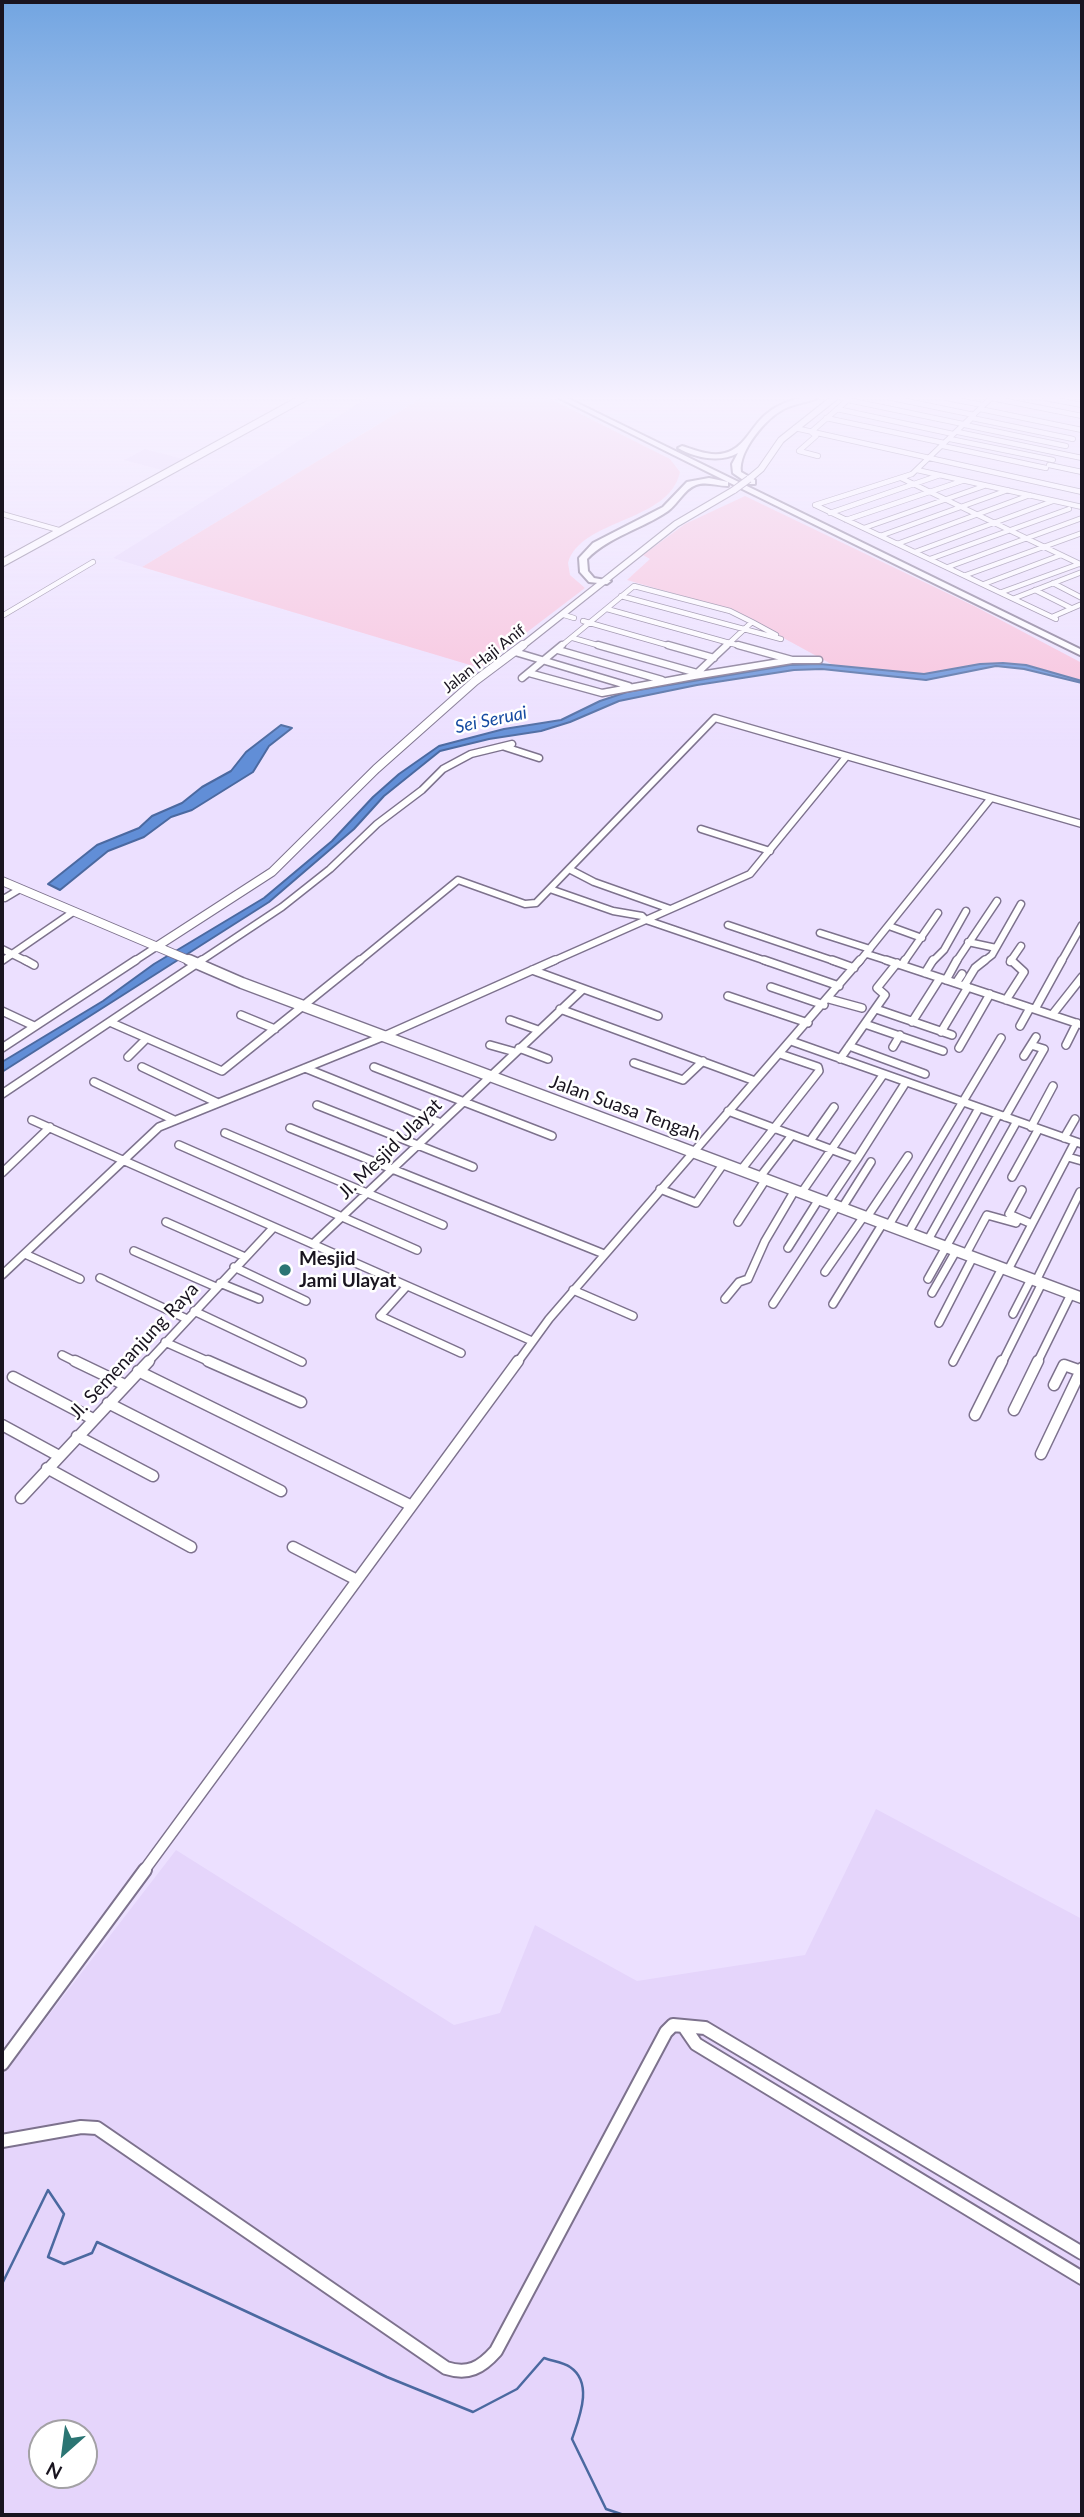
<!DOCTYPE html>
<html>
<head>
<meta charset="utf-8">
<style>
	body { margin:0 }
	#map { position:relative; width:1084px; height:2517px; overflow:hidden; background:#ece0ff; font-family:Lato,sans-serif }
	canvas { display:block }
	.frame { position:absolute; inset:0; border:4px solid #19141f; pointer-events:none }
	.north { position:absolute; left:28px; top:2419px; width:70px; height:70px; box-sizing:border-box; background:#fff; border:2px solid #a3a1a5; border-radius:50%; rotate:208deg; font-size:19px; font-weight:700; line-height:28px; text-align:center; color:#19141f }
	.north::after { content:''; display:block; margin:auto; width:24px; height:32px; background:#2b7573; clip-path:polygon(50% 0,100% 100%,50% 72%,0 100%) }
</style>
</head>
<body>
<div id="map">
<canvas width="1084" height="2517"></canvas>
<div class="frame"></div>
<div class="north">N</div>
</div>
<script>
const c = document.querySelector('canvas').getContext('2d');
c.lineJoin = 'round';
function fill(path, color) { c.fillStyle = color; c.fill(path, 'evenodd'); }
function stroke(path, color, width, dash) { c.strokeStyle = color; c.lineWidth = width; c.lineCap = dash ? 'butt' : 'round'; c.setLineDash(dash || []); c.stroke(path); }
function write(font, color, halo, rows, align = 'center') {
  c.font = font + ' Lato,sans-serif'; c.lineWidth = 5; c.setLineDash([]); c.textBaseline = 'middle'; c.strokeStyle = halo; c.fillStyle = color; for (const [text, x, y, turn = 0] of rows) {
    c.save(); c.translate(x, y); c.rotate((+turn || 0) * Math.PI / 180); c.textAlign = isNaN(turn) ? turn : align; if (halo) c.strokeText(text, 0, 0); c.fillText(text, 0, 0); c.restore();
  }
}
const built = new Path2D(`
	M367,398H422L142,567L113,558Z
	M145,449L187,460L165,471L124,460Z
	M876,1809L1082,1919V2515H2V2076L176,1850L454,2025L500,2013L535,1925L637,1981L805,1955ZM42,2433H84V2475H42Z`);
const green = new Path2D(`
	M422,398H549L670,459L680,472C669,523 581,518 568,563L570,575L585,588L480,668L142,567Z
	M745,496L976,607L1082,663V681L1026,665L1003,663L980,664L924,674L833,665L734,611L627,580L650,559L643,555L685,524Z`);
const water = new Path2D(`
	M1003,663L1026,665L1082,681V683L1024,669L996,666L926,680L822,669L794,670L697,685L619,701L570,722L541,731L489,739L440,751L384,796L354,829L269,902L2,1072V1062L103,1001L154,964L264,898L332,841L373,797L399,774L439,746L504,729L561,720L600,701L627,692L790,665L820,664L924,674L980,664Z
	M281,725L292,728L269,746L253,772L192,810L171,817L144,837L108,851L60,890L48,884L97,845L139,828L152,816L182,803L202,787L231,771L246,752Z`);
const stream = new Path2D(`
	M2,2284L48,2190L64,2214L48,2257L64,2264L92,2253L97,2242L387,2377L473,2412L517,2389L544,2358C552,2361 563,2362 570,2367C594,2383 579,2418 572,2439L606,2509L624,2515`);
const streetFar4 = new Path2D(`
	M892,398L974,415
	M946,398L983,405
	M991,398L1082,416
	M1045,398L1082,405
	M848,400L963,424
	M837,409L953,434
	M980,409L1082,430
	M826,418L944,443
	M968,422L972,418L1073,439
	M965,425L1066,446
	M795,428L1082,492
	M811,432L850,398
	M811,432L816,436L799,451L818,456
	M958,432L1082,458
	M950,439L1053,460
	M943,446L1046,468
	M1049,465L1082,472
	M917,470L1082,507
	M901,478L1082,565
	M815,505L1056,619
	M815,505L912,474L991,398
	M830,513L940,475
	M2,514L62,531
	M846,520L962,481
	M864,528L984,486
	M880,536L1008,490
	M897,544L1030,495
	M915,552L1053,501
	M930,559L1069,509
	M948,567L1082,518
	M966,575L1082,533
	M1053,583L1082,598
	M984,584L1061,555
	M1035,590L1071,608
	M1002,592L1079,564
	M621,596L781,639
	M1015,598L1082,572
	M607,609L744,647
	M564,615L574,618
	M2,616L93,562
	M1052,617L1082,604
	M583,621L674,647
	M752,622L776,635
	M573,638L604,647
	M560,647L634,586L730,611L752,622L725,647`);
const streetFar3 = new Path2D(`
	M598,645L697,673
	M668,645L714,658
	M738,645L792,660
	M558,650L662,680
	M515,652L629,686
	M529,673L602,693L694,676L727,645
	M694,676L792,660H819
	M522,678L562,645
	M505,747L539,758
	M701,829L770,851
	M569,869L594,882L670,909
	M550,889L613,911L642,916L646,920L769,962
	M5,898L20,889
	M728,925L837,962
	M889,926L922,938
	M820,933L870,949
	M968,942L996,948
	M2,949L28,962
	M867,954L892,962
	M2,961L73,912
	M133,962L156,947
	M199,962L282,907L330,869L377,824L422,790L443,769L471,754L512,744
	M358,962L458,880L525,904L536,903L715,718L1082,824
	M551,962L750,874L846,757
	M859,962L991,798
	M904,962L938,913
	M932,962L944,950L966,911
	M956,962L997,901
	M983,962L992,955L1021,904
	M1010,962L1021,946
	M1061,962L1082,925`);
const streetFar2 = new Path2D(`
	M25,960L34,965
	M764,960L839,986
	M832,960L854,968
	M886,960L1082,1025
	M902,965L905,960
	M532,970L658,1016
	M925,973L933,960
	M946,980L957,960
	M956,983L962,974
	M964,986L975,968L985,960
	M771,987L824,1005
	M728,996L808,1023
	M829,999L862,1008
	M1006,1000L1024,972L1011,960
	M560,1009L755,1081
	M876,1009L952,1035
	M1035,1009L1062,960
	M2,1011L34,1026
	M241,1015L275,1029
	M1052,1015L1082,977
	M510,1020L538,1030
	M912,1022L940,978
	M112,1023L222,1071L360,960
	M865,1024L943,1051
	M1020,1026L1030,1008
	M941,1032L968,987
	M791,1041L1082,1144
	M490,1045L515,1052
	M1066,1045L1077,1023
	M849,1046L925,1074
	M893,1047L900,1035
	M2,1048L136,960
	M519,1048L548,1059
	M959,1048L990,994
	M1024,1056L1036,1037
	M128,1057L146,1039
	M840,1059L885,995L877,988L897,963
	M634,1063L683,1080L703,1061
	M142,1067L218,1103
	M374,1067L552,1136
	M305,1068L441,1123
	M94,1082L174,1120
	M2,1094L202,960
	M317,1105L473,1167
	M728,1111L857,1159L906,1082
	M1005,1117L1044,1049L1031,1045
	M32,1120L532,1341
	M1031,1127L1053,1086
	M290,1128L604,1254
	M225,1133L443,1225
	M1064,1138L1075,1119
	M810,1141L834,1107
	M179,1145L417,1250
	M1068,1157L1082,1161
	M741,1170L819,1071L818,1067L780,1054
	M2,1173L50,1127
	M760,1177L792,1135
	M1012,1177L1038,1130
	M660,1189L696,1203L724,1163
	M1022,1190L1009,1214L1032,1224
	M802,1192L883,1075
	M828,1202L857,1159
	M842,1208L871,1162
	M867,1217L908,1156
	M166,1222L245,1257
	M738,1222L766,1179
	M889,1225L1001,1038
	M908,1233L979,1108
	M928,1240L998,1115
	M313,1244L583,989
	M788,1248L819,1199
	M134,1251L216,1287
	M25,1254L80,1279
	M966,1254L987,1215L1016,1223L1018,1219
	M234,1267L306,1301
	M1008,1270L1075,1142
	M825,1272L864,1216
	M2,1275L159,1127L382,1037L555,960
	M100,1278L187,1319
	M928,1279L1017,1121
	M1036,1281L1080,1192
	M220,1283L259,1299
	M407,1286L380,1316L461,1353
	M573,1290L633,1316
	M932,1293L956,1251
	M725,1299L739,1282L748,1279L765,1241L795,1190
	M773,1304L837,1206
	M833,1304L883,1223
	M194,1311L302,1362
	M1013,1314L1031,1279
	M939,1323L973,1257
	M165,1342L212,1363
	M62,1355L78,1363
	M953,1362L1002,1268
	M147,1363L273,1228
	M517,1363L549,1319L860,960
	M1002,1363L1042,1283
	M1037,1363L1071,1294`);
const streetFar1 = new Path2D(`
	M75,1361L125,1385
	M208,1361L301,1402
	M138,1371L410,1505
	M13,1377L93,1419
	M1054,1385L1064,1365L1081,1371
	M108,1403L281,1491
	M1014,1410L1038,1361
	M975,1415L1002,1361
	M2,1425L59,1456
	M77,1436L153,1476
	M1041,1454L1082,1368
	M47,1468L191,1547
	M21,1498L149,1361
	M293,1547L357,1580
	M143,1872L518,1361`);
const street = new Path2D(`
	M685,2028L696,2044L1082,2278
	M2,2064L145,1870
	M2,2141L81,2127L97,2128L446,2368C468,2375 481,2368 496,2351L666,2032L673,2025L705,2028L1082,2253`);
const secondaryFar2 = new Path2D(`
	M749,479L761,469L781,440L834,398
	M521,647L676,524L734,490`);
const secondaryFar1 = new Path2D(`
	M2,881L193,962
	M156,947L272,872L376,769L475,681L523,645`);
const secondary = new Path2D(`
	M189,960L242,983L1082,1298`);
const primary = new Path2D(`
	M2,563L303,398`);
const highway = new Path2D(`
	M559,398H567L1082,650V656L728,482V486C716,486 707,481 696,485C684,489 678,504 668,511C642,529 610,536 587,559L588,571L594,578L611,581L607,584L589,582L580,572L579,558L593,543L663,507L687,482L709,478L728,482Z
	M803,398H817C807,403 795,403 784,409C766,418 738,451 741,472L755,480V484H749L733,473L732,464L738,453C720,463 695,458 678,448L682,446C695,450 711,457 725,453C744,448 750,429 764,416C775,406 789,400 803,398Z`);
const secondaryBridge = new Path2D(`
	M734,490L749,479`);
const markers = [
	[285,1270,7,"#2b7573"]
];
const farStreetnames = [
	["Jalan Haji Anif",484,659,-38]
];
const farWaternames = [
	["Sei Seruai",491,720,-12]
];
const streetNames = [
	["Jalan Suasa Tengah",625,1108,20],
	["Jl. Mesjid Ulayat",390,1149,-44],
	["Jl. Semenanjung Raya",134,1351,-47]
];
const poiNames = [
	["Mesjid",299,1259],
	["Jami Ulayat",299,1281]
];
fill(built, '#e5d5fb');
fill(green, '#f8c1db');
fill(water, '#618ed7');
stroke(water, '#4b69a0', 2);
stroke(stream, '#4b69a0', 2.5);
stroke(streetFar4, '#7d728d', 6);
stroke(streetFar3, '#7d728d', 9);
stroke(streetFar2, '#7d728d', 10);
stroke(streetFar1, '#7d728d', 13);
stroke(street, '#7d728d', 16);
stroke(secondaryFar2, '#7d728d', 8);
stroke(secondaryFar1, '#7d728d', 10);
stroke(secondary, '#7d728d', 13);
stroke(primary, '#7d728d', 9);
stroke(highway, '#7d728d', 4);
stroke(streetFar4, '#fff', 4.5);
stroke(streetFar3, '#fff', 6);
stroke(streetFar2, '#fff', 7);
stroke(streetFar1, '#fff', 10);
stroke(street, '#fff', 12);
stroke(secondaryFar2, '#fff', 6);
stroke(secondaryFar1, '#fff', 8);
stroke(secondary, '#fff', 10);
stroke(primary, '#fff', 7);
fill(highway, '#fff');
stroke(secondaryBridge, '#7d728d', 8, []);
stroke(secondaryBridge, '#fff', 6);
const sky = c.createLinearGradient(0, 0, 0, 750);
sky.addColorStop(0, '#72a5e1');
sky.addColorStop(0.53, '#f6f1ff');
sky.addColorStop(1, '#f6f1ff00');
c.fillStyle = sky;
c.fillRect(0, 0, 1084, 750);
for (const [x, y, r, color] of markers) { const dot = new Path2D(); dot.arc(x, y, r, 0, 2 * Math.PI); c.fillStyle = color; c.fill(dot); stroke(dot, '#fff', 2.5); }
write('16px', '#19141f', '#fff', farStreetnames);
write('italic 18px', '#154ba1', '#fff', farWaternames);
write('19px', '#19141f', '#fff', streetNames);
write('bold 19px', '#19141f', '#fff', poiNames, 'left');
</script>
</body>
</html>
